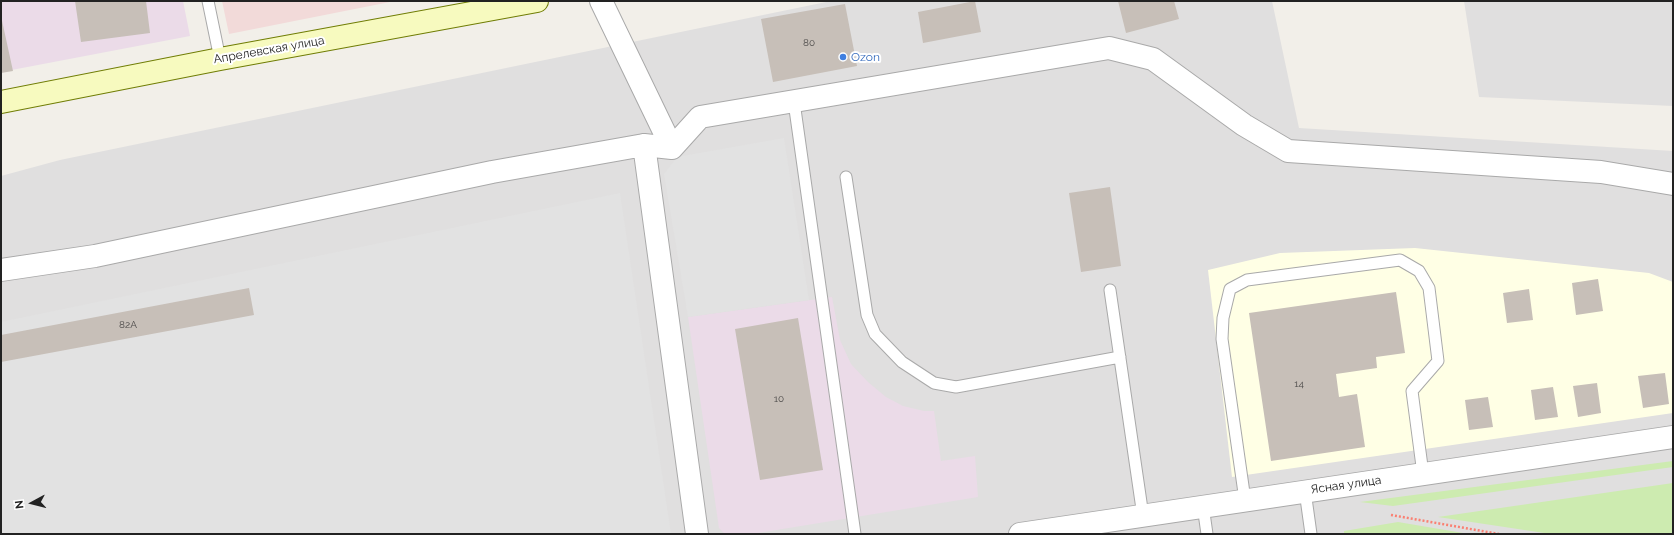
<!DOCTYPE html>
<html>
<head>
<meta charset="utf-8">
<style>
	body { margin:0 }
	#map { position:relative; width:1674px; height:535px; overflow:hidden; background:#f2efe9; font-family:Raleway,sans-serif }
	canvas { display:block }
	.frame { position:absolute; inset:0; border:2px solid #222; pointer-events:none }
	.north { position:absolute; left:12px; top:483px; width:40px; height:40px; -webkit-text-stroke:3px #fff; paint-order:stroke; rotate:263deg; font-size:11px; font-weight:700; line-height:16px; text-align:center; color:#222 }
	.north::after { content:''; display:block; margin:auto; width:14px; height:18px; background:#222; clip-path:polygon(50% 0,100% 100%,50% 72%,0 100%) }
</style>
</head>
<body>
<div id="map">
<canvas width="1674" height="535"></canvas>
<div class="frame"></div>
<div class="north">N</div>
</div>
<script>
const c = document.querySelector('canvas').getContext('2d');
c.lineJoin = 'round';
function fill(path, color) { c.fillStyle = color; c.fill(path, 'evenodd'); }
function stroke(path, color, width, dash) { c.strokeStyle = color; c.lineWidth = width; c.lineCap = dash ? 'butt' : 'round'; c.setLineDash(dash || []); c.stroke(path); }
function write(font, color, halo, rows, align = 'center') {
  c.font = font + ' Raleway,sans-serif'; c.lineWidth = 4; c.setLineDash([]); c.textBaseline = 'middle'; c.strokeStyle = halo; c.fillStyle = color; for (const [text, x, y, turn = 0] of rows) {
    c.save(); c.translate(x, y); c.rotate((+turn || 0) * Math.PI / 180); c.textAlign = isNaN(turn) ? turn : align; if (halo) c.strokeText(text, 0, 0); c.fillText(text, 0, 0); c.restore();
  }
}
const residential = new Path2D(`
	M831,1H1272L1299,128L1673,151V534H1V176L60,160Z
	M1464,1H1673V106L1479,97Z`);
const commercial = new Path2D(`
	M222,1H395L229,34Z`);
const industrial = new Path2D(`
	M1,1H183L190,36L1,72Z
	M832,297L840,340L851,364L868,382L886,397L903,406L924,411H934L941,461L975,456L978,497L752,534H725L719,528L688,317Z`);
const education = new Path2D(`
	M1415,248L1649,273L1673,282V413L1232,477L1208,270L1280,253Z`);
const grass = new Path2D(`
	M1673,461V467L1393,506L1360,502Z
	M1673,483V534H1551L1438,517Z
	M1398,522L1469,534H1344V531Z`);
const parking = new Path2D(`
	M784,138L809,300L688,317L664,174L677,157Z
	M620,193L671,534H1V322Z`);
const building = new Path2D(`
	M75,1H146L150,33L81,42Z
	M975,1L981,32L923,43L918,12Z
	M1118,1H1174L1179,19L1126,33Z
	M845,4L857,66L773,82L761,19Z
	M1,16L13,71L1,73Z
	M1110,187L1121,266L1081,272L1069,193Z
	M1598,279L1603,311L1576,315L1572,283Z
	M249,288L254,315L1,362V335Z
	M1529,289L1533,320L1507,323L1503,293Z
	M1396,292L1405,353L1376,357L1377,368L1336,374L1339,397L1357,394L1365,447L1271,461L1249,313Z
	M798,318L823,470L760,480L735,329Z
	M1665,373L1669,404L1643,408L1638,376Z
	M1597,383L1601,413L1578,417L1573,386Z
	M1553,387L1558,417L1535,420L1531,390Z
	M1488,397L1493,427L1469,430L1465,400Z`);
const path = new Path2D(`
	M1391,515L1499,534`);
const lane = new Path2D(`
	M208,1L220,59
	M794,102L855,534
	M846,177L867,315L875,334L902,362L934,383L956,387L1120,357
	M1110,290L1143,516
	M1305,491L1311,534
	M1245,500L1222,339L1223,318L1230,289L1247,280L1400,260L1419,271L1429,288L1438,361L1412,391L1423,474
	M1203,506L1207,534`);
const street = new Path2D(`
	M601,1L672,148
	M644,145L697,534
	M1,270L95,256L492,172L644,145L672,148L700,117L1109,48L1153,59L1244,125L1288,151L1601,172L1673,184
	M1020,534L1673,437`);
const secondary = new Path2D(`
	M1,102L220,59L537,1`);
const markers = [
	[843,57,4,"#3f7fe0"]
];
const numberNames = [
	["80",809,43],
	["82А",128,325],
	["14",1299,384],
	["10",779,399]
];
const streetNames = [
	["Апрелевская улица",269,50,-10],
	["Ясная улица",1346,485,-8]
];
const shopNames = [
	["Ozon",851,57]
];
fill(residential, '#e0dfdf');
fill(commercial, '#f2dad9');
fill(industrial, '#ebdbe8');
fill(education, '#ffffe5');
fill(grass, '#cdebb0');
fill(parking, '#e2e2e2');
fill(building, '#c7bfb8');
stroke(lane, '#a9a9a9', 13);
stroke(street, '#a9a9a9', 24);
stroke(secondary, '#707d05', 24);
stroke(path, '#fa8072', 2.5, [2, 2]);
stroke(lane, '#fff', 11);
stroke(street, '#fff', 22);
stroke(secondary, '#f7fabf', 22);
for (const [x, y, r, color] of markers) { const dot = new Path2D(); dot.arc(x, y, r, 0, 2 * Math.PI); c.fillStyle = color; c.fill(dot); stroke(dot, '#fff', 1.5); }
write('10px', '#4b4948', null, numberNames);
write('12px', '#222', '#fff', streetNames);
write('12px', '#366cbe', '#fff', shopNames, 'left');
</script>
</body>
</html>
